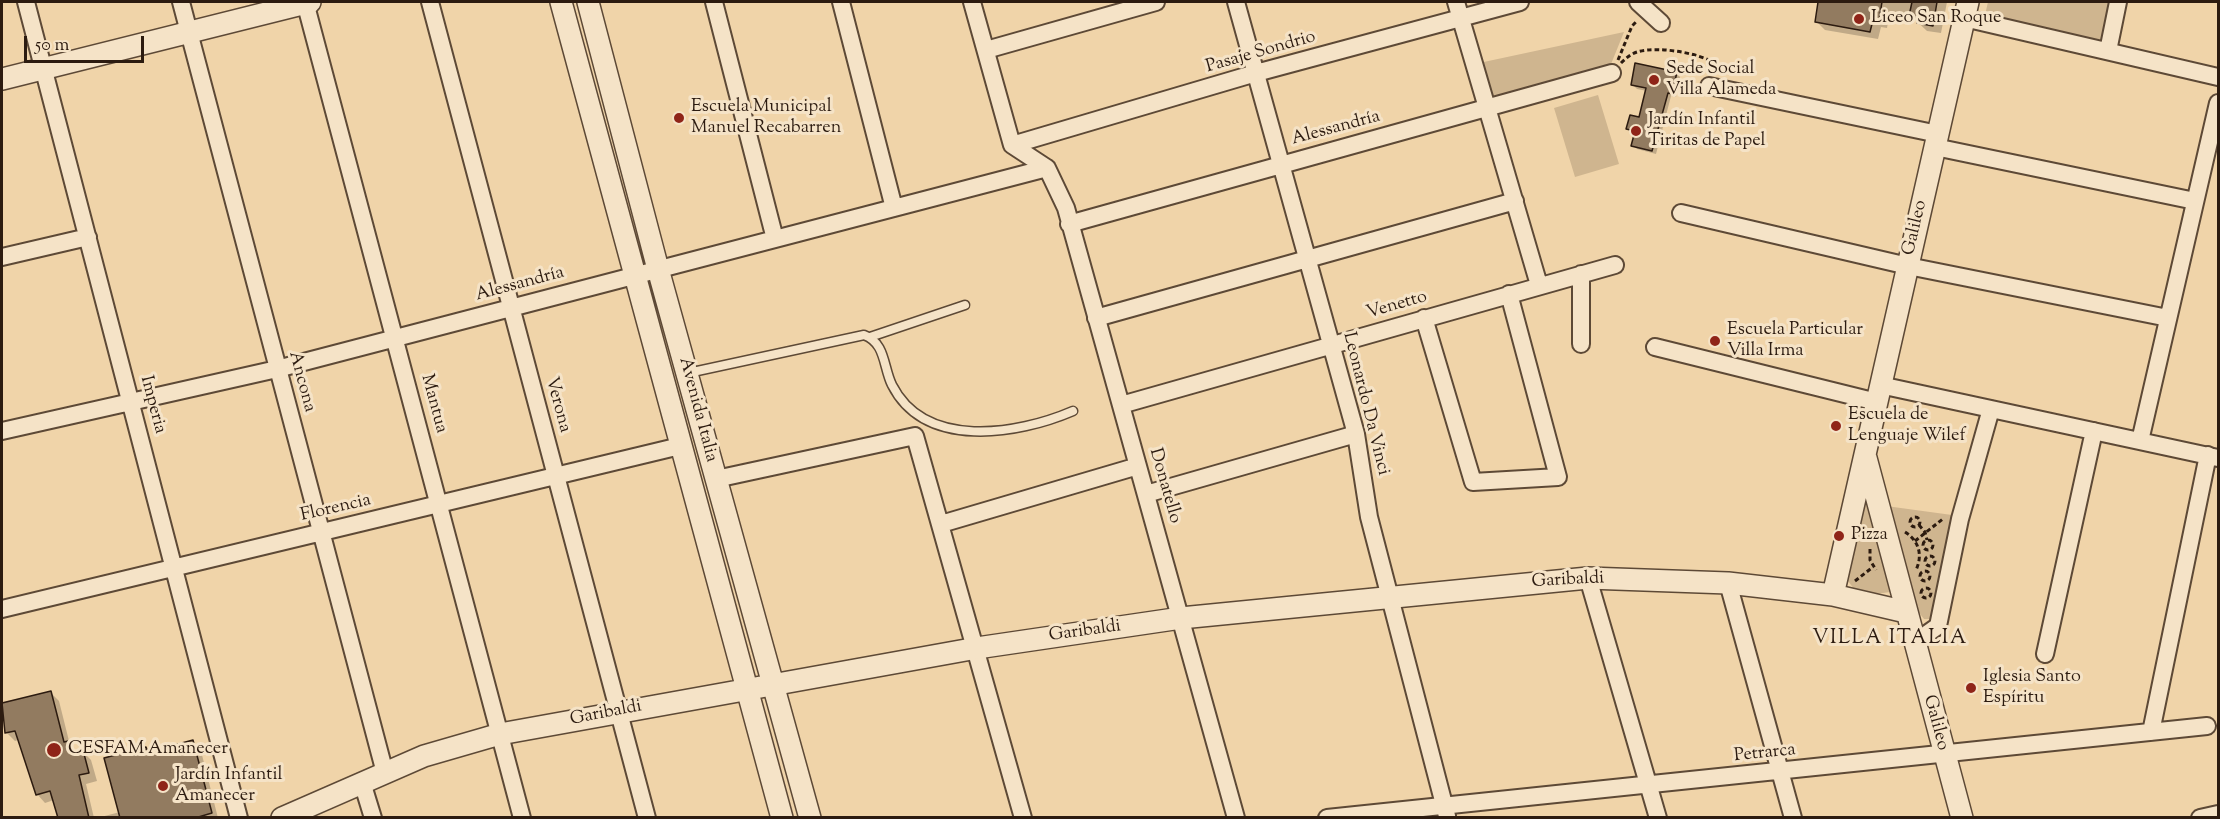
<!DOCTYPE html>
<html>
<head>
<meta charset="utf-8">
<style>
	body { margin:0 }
	#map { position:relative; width:2220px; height:819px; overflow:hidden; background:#f0d4a9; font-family:"Sorts Mill Goudy",serif }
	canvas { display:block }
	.frame { position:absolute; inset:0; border:3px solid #2c1b10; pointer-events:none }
	.scale { position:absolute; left:24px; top:36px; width:120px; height:27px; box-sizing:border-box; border:3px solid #2c1b10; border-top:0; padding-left:8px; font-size:18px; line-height:21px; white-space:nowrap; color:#2c1b10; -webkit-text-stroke:4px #f5e3c7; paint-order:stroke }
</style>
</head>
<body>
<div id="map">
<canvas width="2220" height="819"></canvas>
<div class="frame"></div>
<div class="scale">50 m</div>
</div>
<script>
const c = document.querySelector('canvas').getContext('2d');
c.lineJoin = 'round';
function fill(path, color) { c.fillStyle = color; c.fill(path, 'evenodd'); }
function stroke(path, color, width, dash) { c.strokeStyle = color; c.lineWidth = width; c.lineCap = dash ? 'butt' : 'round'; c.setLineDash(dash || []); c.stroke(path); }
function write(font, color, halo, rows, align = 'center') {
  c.font = font + ' "Sorts Mill Goudy",serif'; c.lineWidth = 6; c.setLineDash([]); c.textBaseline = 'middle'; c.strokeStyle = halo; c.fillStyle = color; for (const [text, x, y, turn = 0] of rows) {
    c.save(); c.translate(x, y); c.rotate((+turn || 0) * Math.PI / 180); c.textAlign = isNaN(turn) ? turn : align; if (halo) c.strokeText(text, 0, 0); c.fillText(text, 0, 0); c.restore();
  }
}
const green = new Path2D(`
	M1988,2H2113L2105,43L1985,15Z
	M1624,32L1609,69L1491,102L1479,63Z
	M1598,95L1619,164L1575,177L1554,108Z
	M1864,493L1890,592L1876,594L1854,589L1848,581Z
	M1886,506L1952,515L1936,619H1924L1911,602Z`);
const shadow = new Path2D(`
	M1820,2H1947L1941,33L1927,31L1910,15L1890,11L1887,28L1881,27L1878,39L1825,30L1816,21Z
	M1676,73L1680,77L1676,97L1671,96L1656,154L1637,149L1633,145L1636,133L1628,128L1640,119L1647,91L1637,89L1633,85Z
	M51,693L59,701L70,745L76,753L83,752L91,760L97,781L86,784L94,818H59L54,800L45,803L37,794L18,740L15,741L6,732L2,704Z
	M193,742L201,751L218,818H97L120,812L146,749L150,753Z`);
const building = new Path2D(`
	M1818,2H1882L1879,21L1873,20L1870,32L1815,22Z
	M1912,2H1937L1933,26L1917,23L1918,18L1909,16Z
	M1635,63L1677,72L1672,94L1668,93L1652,151L1631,146L1635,131L1626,129L1630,115L1639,117L1646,88L1631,85Z
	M51,691L64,742L68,741L71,753L83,750L89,773L79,775L89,818H58L50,791L36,795L15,731L5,733L2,703Z
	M193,740L212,813L195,818H120L104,758L146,747L148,752Z`);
const path = new Path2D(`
	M1618,60L1632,26L1637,21
	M1621,63C1626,58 1631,54 1637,52C1658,45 1716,54 1727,74
	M1910 522a5 5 0 1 1 10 0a5 5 0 1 1-10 0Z
	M1919,525L1925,532L1927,540
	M1905,532C1919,541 1923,555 1916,570
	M1923 545a5 5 0 1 1 10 0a5 5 0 1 1-10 0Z
	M1915,541L1944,518
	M1870,549V560L1876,570
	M1925 561a5 5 0 1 1 10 0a5 5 0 1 1-10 0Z
	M1920 576a5 5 0 1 1 10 0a5 5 0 1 1-10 0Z
	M1855,581L1873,567
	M1921 593a5 5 0 1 1 10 0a5 5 0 1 1-10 0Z`);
const service = new Path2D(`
	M870,337L965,305
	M688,373L864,335C886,343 883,367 892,385C925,450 1017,435 1073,411`);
const minor = new Path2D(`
	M26,2L239,818
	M181,2L385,773
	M305,2L522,818
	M430,2L647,818
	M714,2L775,239
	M841,2L894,208
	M972,2L1012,145L1047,168L1066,208L1236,818
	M1236,2L1356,434L1369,517L1447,816
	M1456,2L1539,285
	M1638,2L1661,23
	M1964,18L2218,77
	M986,50L1156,2
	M2108,51L2118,2
	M1709,86L1938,134
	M1012,145L1256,73L1520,2
	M1935,147L2195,201
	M1681,213L1908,266L2168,318
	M1069,224L1612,73
	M2,257L88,237
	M1096,318L1515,201
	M1424,318L1473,482L1558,477L1509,294
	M1581,344V274
	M1655,347L1877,402
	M1880,385L2218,458
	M1121,405L1615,265
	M2,431L277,369L1047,168
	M2140,441L2218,103
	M716,479L915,436L1023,818
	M1146,494L1356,434
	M941,524L1138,466
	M1588,578L1658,818
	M1728,583L1793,818
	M2,609L680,446
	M1914,643L1938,626L1960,519L1991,409
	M2045,654L2094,431
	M2151,732L2208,455
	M362,782L373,818
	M1327,818L2207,726
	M2200,818L2218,814`);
const tertiary = new Path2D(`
	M561,2L782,818
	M588,2L658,269L810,818
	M2,79L310,2
	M1866,458L1962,818
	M1833,595L1968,2
	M282,818L424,756L500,734L977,648L1181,618L1588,578L1728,583L1833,595L1906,612`);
const markers = [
	[1859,19,6,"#8f2418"],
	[1654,80,6,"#8f2418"],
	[679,118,6,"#8f2418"],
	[1636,131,6,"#8f2418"],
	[1715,341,6,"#8f2418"],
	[1836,426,6,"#8f2418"],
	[1839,536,6,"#8f2418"],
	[1971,688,6,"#8f2418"],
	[54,750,8,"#8f2418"],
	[163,786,6,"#8f2418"]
];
const poiNames = [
	["Liceo San Roque",1871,19],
	["Sede Social",1666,70],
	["Villa Alameda",1666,91],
	["Escuela Municipal",691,108],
	["Manuel Recabarren",691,129],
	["Jardín Infantil",1648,121],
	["Tiritas de Papel",1648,142],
	["Escuela Particular",1727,331],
	["Villa Irma",1727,352],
	["Escuela de",1848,416],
	["Lenguaje Wilef",1848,437],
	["Pizza",1851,536],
	["Iglesia Santo",1983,678],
	["Espíritu",1983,699],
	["CESFAM Amanecer",68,750],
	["Jardín Infantil",175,776],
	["Amanecer",175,797]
];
const streetNames = [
	["Pasaje Sondrio",1261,53,-16],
	["Alessandría",1336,129,-15],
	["Galileo",1916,228,-77],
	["Alessandría",520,285,-15],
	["Venetto",1397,306,-16],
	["Ancona",301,382,75],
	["Mantua",433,404,75],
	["Leonardo Da Vinci",1365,404,76],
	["Imperia",152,405,75],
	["Verona",557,405,75],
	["Avenida Italia",697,410,75],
	["Donatello",1164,486,74],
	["Florencia",336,509,-13],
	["Garibaldi",1568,581,-3],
	["Garibaldi",1085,632,-8],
	["Garibaldi",606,714,-11],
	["Galileo",1935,723,75],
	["Petrarca",1765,754,-6]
];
const neighbourhoodNames = [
	["VILLA ITALIA",1890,640]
];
fill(green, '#cfb58f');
fill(shadow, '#0003');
fill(building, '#927b60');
stroke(building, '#2c1b10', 1.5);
stroke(service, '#5d4936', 11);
stroke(minor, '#5d4936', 20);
stroke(tertiary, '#5d4936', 24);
stroke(path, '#2c1b10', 3, [4.5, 3]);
stroke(service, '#f5e3c7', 8);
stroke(minor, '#f5e3c7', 16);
stroke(tertiary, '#f5e3c7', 21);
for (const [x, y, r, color] of markers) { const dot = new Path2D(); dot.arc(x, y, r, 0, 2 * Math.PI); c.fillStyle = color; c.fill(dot); stroke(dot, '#f5e3c7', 2); }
write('18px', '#2c1b10', '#f5e3c7', poiNames, 'left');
write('18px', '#2c1b10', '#f5e3c7', streetNames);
c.letterSpacing = '1.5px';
write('20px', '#2c1b10', '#f5e3c7', neighbourhoodNames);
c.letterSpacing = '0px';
</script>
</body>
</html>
